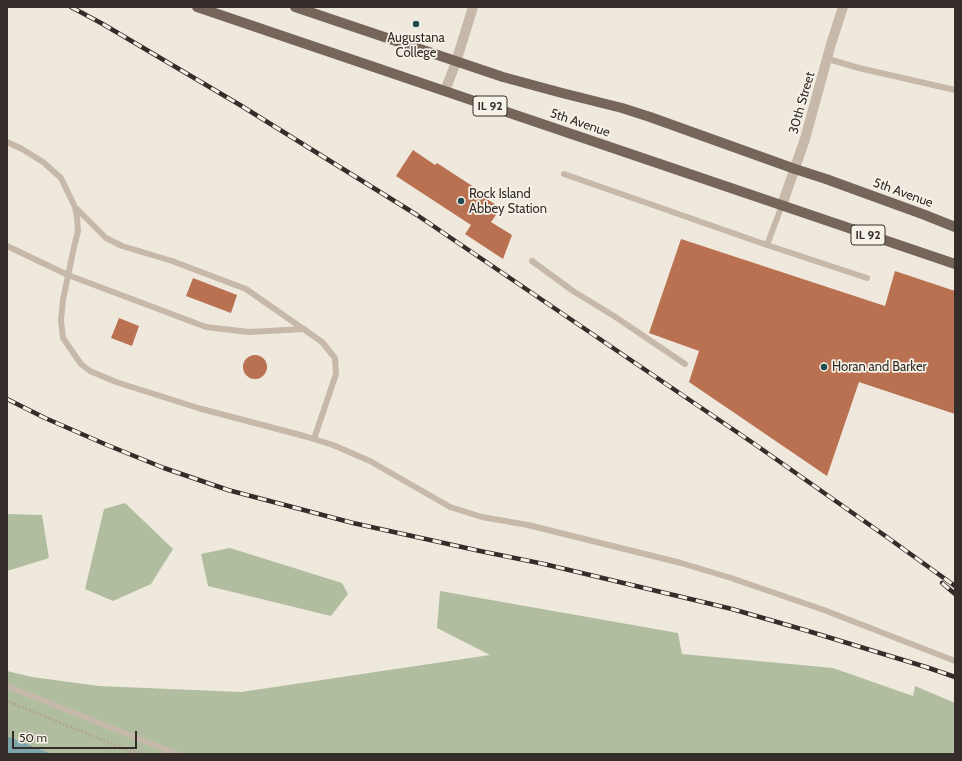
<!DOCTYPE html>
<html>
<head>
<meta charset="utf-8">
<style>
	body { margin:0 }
	#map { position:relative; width:962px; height:761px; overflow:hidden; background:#efe8dd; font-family:Cabin,sans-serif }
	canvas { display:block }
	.frame { position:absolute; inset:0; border:8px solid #342d29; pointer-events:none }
	.scale { position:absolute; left:12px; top:731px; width:125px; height:18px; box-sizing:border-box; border:2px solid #342d29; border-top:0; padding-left:5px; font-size:12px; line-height:14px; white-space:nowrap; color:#342d29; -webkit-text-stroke:3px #f7f2e8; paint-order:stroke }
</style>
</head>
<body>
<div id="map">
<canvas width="962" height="761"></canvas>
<div class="frame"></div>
<div class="scale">50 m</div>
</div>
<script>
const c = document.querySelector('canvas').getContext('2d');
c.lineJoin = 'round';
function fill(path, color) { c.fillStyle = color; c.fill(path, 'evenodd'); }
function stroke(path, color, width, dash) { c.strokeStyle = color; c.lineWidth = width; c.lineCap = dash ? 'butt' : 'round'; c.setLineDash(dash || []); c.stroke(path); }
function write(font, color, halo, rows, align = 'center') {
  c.font = font + ' Cabin,sans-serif'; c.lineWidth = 3.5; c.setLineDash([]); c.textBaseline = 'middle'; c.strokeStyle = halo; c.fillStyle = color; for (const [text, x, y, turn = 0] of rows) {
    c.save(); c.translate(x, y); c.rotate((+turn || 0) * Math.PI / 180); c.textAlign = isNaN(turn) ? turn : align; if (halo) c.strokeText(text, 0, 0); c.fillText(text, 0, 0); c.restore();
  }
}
const green = new Path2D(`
	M125,503L173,549L151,584L113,601L85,589L104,509Z
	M7,514L42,515L49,558L7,571Z
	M230,548L342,583L348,594L331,616L208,586L201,554Z
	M440,591L678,633L682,654L833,668L913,696L915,686L955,703V754H52L7,736V671L32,677L99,686L241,692L490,655L437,628Z`);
const water = new Path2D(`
	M7,736L52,754H7Z`);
const building = new Path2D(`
	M413,150L435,165L437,163L480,191L479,194L501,208L491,222L512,235L503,259L465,234L471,225L396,176Z
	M681,239L885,306L895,271L955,291V414L859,382L827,476L689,382L699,351L649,333Z
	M193,278L237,295L231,313L186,296Z
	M119,318L139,326L132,346L111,338Z
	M243 367a12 12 0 1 1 24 0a12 12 0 1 1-24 0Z`);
const path = new Path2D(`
	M7,701L122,748L140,754`);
const service = new Path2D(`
	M828,59L859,68L955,90
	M7,142L22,149L43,162L61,178L75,207L77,217L78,231L74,247L63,300L61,320L63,338L81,364L90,371L116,382L198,408L304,436L333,445L370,461L450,507L482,517L528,525L681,563L731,578L824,610L955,661
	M564,174L767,245L867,278
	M75,207L106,238L122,246L172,261L246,289L322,342L335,358L336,374L314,439
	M767,245L782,205
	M7,246L68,275L206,327L249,332L304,329
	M532,261L573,291L614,316L685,364
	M7,686L177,754`);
const minor = new Path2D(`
	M445,91L456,62L473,7`);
const tertiary = new Path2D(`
	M782,205L805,139L831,44L843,7`);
const primary = new Path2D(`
	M197,7L955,264
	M295,7L503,77L562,93L622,108L650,117L795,169L826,179L925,215L955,227`);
const rail = new Path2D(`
	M71,7L101,23L240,105L417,215L753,443L884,535L955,586
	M7,399L45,418L107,445L164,468L228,490L353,523L480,551L544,564L732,609L808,631L926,667L955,677
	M942,583L955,594`);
const markers = [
	[416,24,4,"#224b51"],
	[461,201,4,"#224b51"],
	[824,367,4,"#224b51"]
];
const shields = [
	[490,106,34],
	[868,235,34]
];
const shieldNames = [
	["IL 92",490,106],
	["IL 92",868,235]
];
const poiNames = [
	["Augustana",416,38,"center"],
	["College",416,53,"center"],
	["Rock Island",469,194],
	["Abbey Station",469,209],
	["Horan and Barker",832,367]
];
const streetNames = [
	["30th Street",802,103,-74],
	["5th Avenue",580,123,19],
	["5th Avenue",903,193,20]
];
fill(green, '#b0bd9e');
fill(water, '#7ea5a9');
fill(building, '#b97151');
stroke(path, '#b2a394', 2.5, [2, 2]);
stroke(service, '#c6b9aa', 6);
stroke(minor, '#c6b9aa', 10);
stroke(tertiary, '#c6b9aa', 10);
stroke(primary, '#75655b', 10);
stroke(rail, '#342d29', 4.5);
stroke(rail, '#f7f2e8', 3, [9]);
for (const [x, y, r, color] of markers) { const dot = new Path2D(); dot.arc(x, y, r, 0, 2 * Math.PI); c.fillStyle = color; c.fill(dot); stroke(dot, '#f7f2e8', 1.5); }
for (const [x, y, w] of shields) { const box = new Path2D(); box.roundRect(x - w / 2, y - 10, w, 20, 3); c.fillStyle = '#f7f2e8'; c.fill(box); stroke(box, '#342d29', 1); }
write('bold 12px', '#342d29', null, shieldNames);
write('13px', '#342d29', '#f7f2e8', poiNames, 'left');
write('13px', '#342d29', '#f7f2e8', streetNames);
</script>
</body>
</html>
